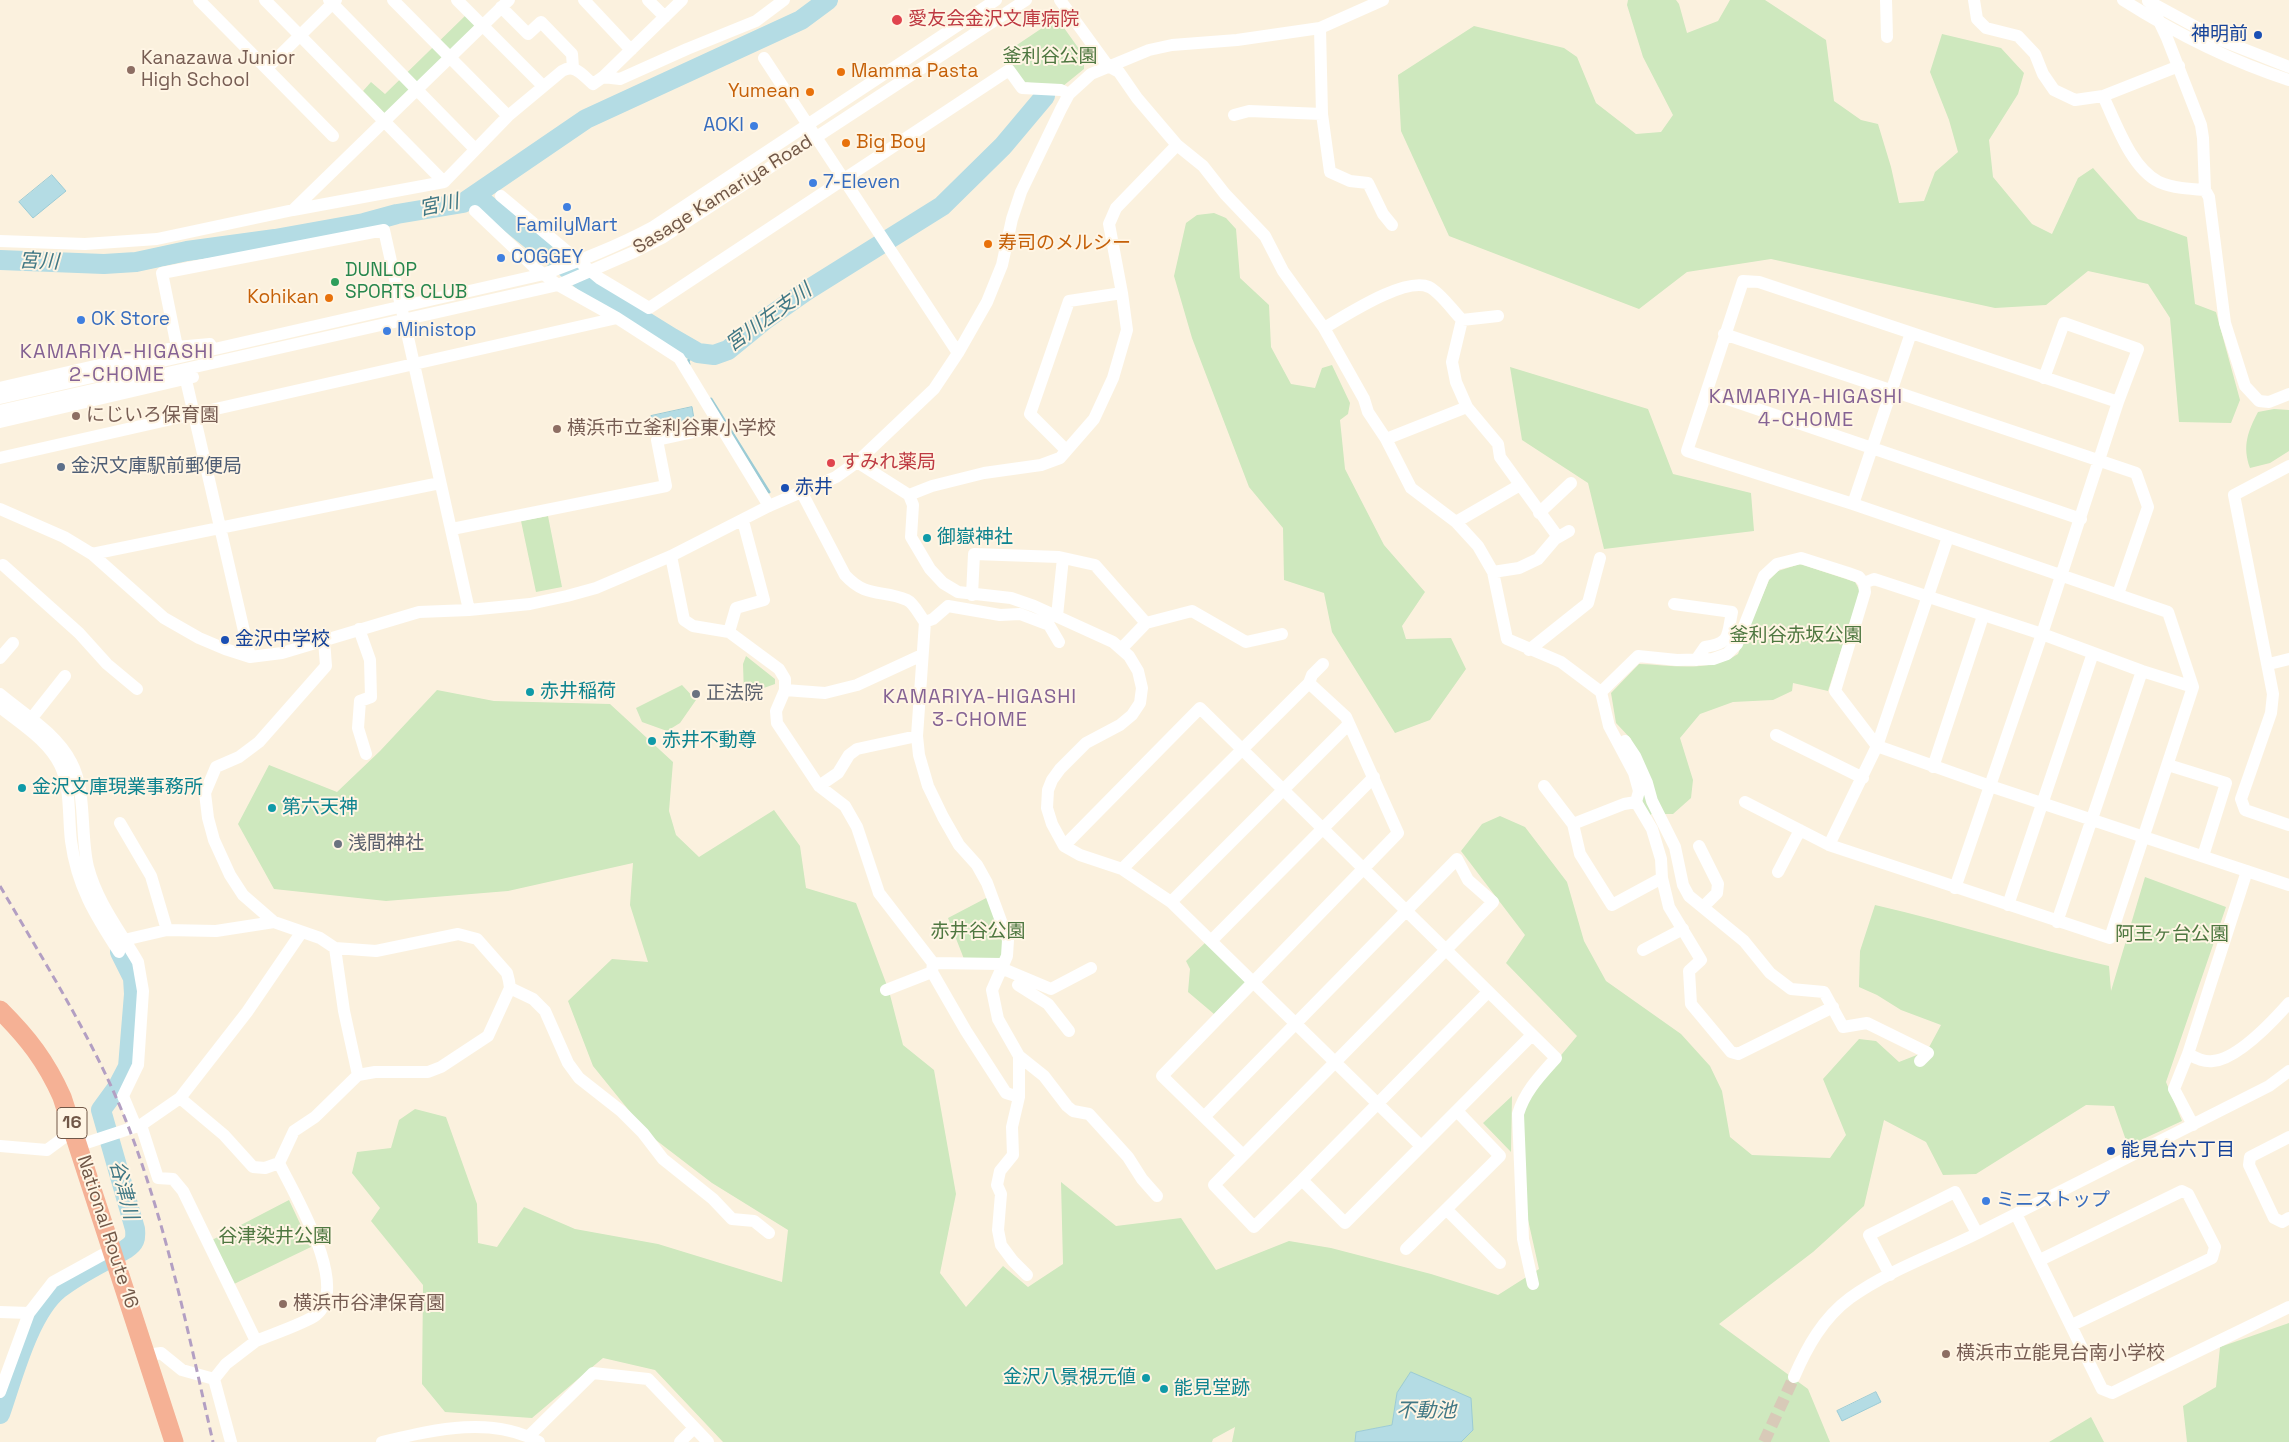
<!DOCTYPE html>
<html>
<head>
<meta charset="utf-8">
<style>
	body { margin:0 }
	canvas { display:block; background:#fbf1de }
</style>
</head>
<body>
<canvas width="2289" height="1442"></canvas>
<script>
const c = document.querySelector('canvas').getContext('2d');
c.lineJoin = 'round';
function fill(path, color) { c.fillStyle = color; c.fill(path, 'evenodd'); }
function stroke(path, color, width, dash) { c.strokeStyle = color; c.lineWidth = width; c.lineCap = dash ? 'butt' : 'round'; c.setLineDash(dash || []); c.stroke(path); }
function write(font, color, halo, rows, align = 'center') {
  c.font = font + ' "Space Grotesk","Noto Sans JP",sans-serif'; c.lineWidth = 4; c.setLineDash([]); c.textBaseline = 'middle'; c.strokeStyle = halo; c.fillStyle = color; for (const [text, x, y, turn = 0] of rows) {
    c.save(); c.translate(x, y); c.rotate((+turn || 0) * Math.PI / 180); c.textAlign = isNaN(turn) ? turn : align; if (halo) c.strokeText(text, 0, 0); c.fillText(text, 0, 0); c.restore();
  }
}
const green = new Path2D(`
	M1628,0H1676L1679,4L1687,33L1718,21L1730,0H1765L1826,40L1834,101L1861,120L1878,124L1891,167L1899,203L1924,201L1935,172L1958,152L1949,120L1930,72L1942,34L2001,48L2024,73L2018,94L1989,140L1993,177L2032,224L2052,234L2078,178L2093,168L2138,219L2187,237L2195,304L2216,312L2240,400L2231,423L2179,422L2170,318L2148,284L2088,271L2046,305L1995,308L1771,259L1687,272L1639,309L1449,236L1401,131L1398,75L1474,26L1564,48L1577,57L1596,103L1636,134L1661,132L1673,115L1643,57L1627,5Z
	M467,14L479,26L386,115L363,91L371,82L385,94Z
	M1057,18L1084,56V69L1063,86L1021,82L1002,55Z
	M1214,213L1226,218L1236,229L1240,278L1269,305L1271,347L1291,384L1315,388L1322,368L1332,365L1350,403L1348,414L1340,420L1345,469L1384,545L1425,592L1402,626L1406,639L1451,638L1466,669L1430,720L1395,733L1332,632L1324,593L1284,580L1283,528L1249,487L1192,338L1174,276L1186,223L1197,215Z
	M1510,367L1648,409L1673,474L1751,493L1754,531L1604,549L1588,483L1522,440Z
	M2274,409L2289,410V451L2270,463L2250,468C2242,446 2248,431 2258,412Z
	M548,516L562,587L536,592L521,521Z
	M1800,564L1855,582L1860,591L1828,691L1793,683L1792,691L1773,700L1733,702L1700,714L1680,738L1693,780L1691,798L1673,814H1664L1659,808L1649,816L1641,798L1631,739L1616,723L1611,693L1639,664C1671,665 1709,673 1738,654L1769,580L1778,571Z
	M746,656L775,679V684L744,695L743,664Z
	M682,685L696,700L680,723L667,731L642,722L636,708Z
	M437,690L494,701L610,704L673,762L669,811L676,835L699,857L774,810L800,846L806,888L856,903L889,991L903,1045L934,1070L956,1194L940,1273L966,1307L1003,1266L1028,1287L1063,1264L1061,1182L1116,1226L1181,1218L1216,1270L1289,1241L1331,1248L1431,1274L1498,1295L1539,1269L1514,1157L1523,1101L1577,1036L1506,963L1525,935L1461,851L1482,824L1500,816L1525,827L1567,882L1584,941L1606,981L1681,1034L1710,1066L1722,1091L1730,1137L1752,1155L1830,1158L1846,1135L1823,1079L1859,1039L1876,1041L1899,1062L1927,1051L1941,1025L1901,1010L1877,995L1859,987L1860,951L1875,905C1953,923 2030,948 2109,966L2111,991L2145,877L2226,907L2166,1082L2182,1121L2128,1146L2114,1106L2086,1105L1976,1174L1943,1175L1926,1142L1884,1120L1864,1206L1813,1252L1719,1324L1808,1389L1830,1442H1461L1469,1434L1397,1393L1392,1425L1356,1432L1355,1442H1232L1235,1427L1213,1439L1212,1442H723L655,1370L603,1358L532,1418L445,1412L422,1384L423,1285L371,1221L380,1208L352,1173L357,1152L391,1148L399,1120L415,1109L446,1117L477,1204L478,1243L497,1247L524,1207L575,1229L658,1244L782,1282L788,1230L712,1183L648,1134L593,1066L568,1001L612,959L648,962L630,905L633,863L508,891L386,901L274,889L238,824L269,765L337,792L380,751Z
	M990,896L1005,938L1001,961L964,959L948,918Z
	M1206,942L1246,982L1214,1014L1188,992L1190,969L1186,961Z
	M1512,1096L1511,1152L1483,1123Z
	M289,1200L311,1247L234,1284L212,1240Z
	M2289,1323V1442H2187L2183,1406L2216,1387L2220,1347Z
	M2091,1417L2104,1442H2049Z`);
const water = new Path2D(`
	M52,175L66,191L33,218L19,202Z
	M692,407L694,419L654,428L651,416Z
	M1411,1372L1471,1398L1473,1430L1461,1442H1355L1356,1432L1392,1425L1397,1393Z
	M1876,1392L1881,1402L1842,1421L1837,1411Z`);
const stream = new Path2D(`
	M689,364L688,362L693,350
	M711,399L769,492`);
const river = new Path2D(`
	M475,195L593,289L672,338L698,353L714,355L728,350L766,319L806,291L942,206L1003,146L1045,96
	M0,260L104,264L136,262L187,251L275,239L364,223L397,214L463,203L586,119L801,20L828,0
	M0,1414C13,1377 29,1313 59,1289C79,1273 104,1262 126,1249C135,1243 136,1239 135,1229L101,1110L117,1088L128,1067L134,994L133,978L120,952`);
const minorTunnel = new Path2D(`
	M1764,1442L1794,1377`);
const minor = new Path2D(`
	M199,0L333,136
	M265,0L444,182
	M329,0L475,149
	M393,0L508,116
	M457,0L543,86
	M584,0L631,50
	M648,0L665,17
	M1060,0L1108,66L1119,72L1137,98L1177,145L1203,166L1225,194L1265,236L1283,271L1324,328L1364,399L1368,412L1386,439L1411,488L1456,522L1478,546L1493,572L1507,639L1561,662L1601,692L1609,726L1634,773L1639,791L1636,802L1652,829L1661,859L1662,878L1669,907L1701,960L1689,971L1691,1004L1731,1052L1738,1054L1833,1007
	M1886,0L1887,37
	M1974,0L1977,19L1986,28L2018,36L2035,54L2043,74L2054,90L2075,100L2103,96L2179,66
	M2123,0C2175,33 2230,61 2289,80
	M2149,0L2167,38L2201,125L2203,138L2205,190L2209,197L2225,323L2245,386L2259,401L2269,402L2289,394
	M2148,1L2218,39L2289,67
	M501,7L528,34L541,22L572,54L573,68
	M1320,28L1322,114L1330,172L1350,181L1368,183L1383,214L1392,225
	M764,58L958,353
	M267,68L336,0
	M603,77L620,79L687,49L756,21L784,0
	M2103,96C2116,123 2131,168 2159,182C2173,188 2189,189 2205,190
	M1234,115L1249,111L1322,114
	M501,196L599,278L649,308L1009,70L1022,88L1061,90L1069,94
	M293,210L509,0
	M475,211L534,267L558,285L617,318L679,358L769,506
	M0,241L85,244L157,239L293,210L444,182L508,116L562,71C575,63 583,76 593,84L603,77L682,0
	M1324,328C1345,316 1405,276 1429,287C1441,293 1452,310 1462,320L1498,316
	M1724,334L2136,473L2148,507L2118,594
	M177,347L162,273L384,230L469,610
	M186,380L250,657
	M0,388L177,347L210,344
	M1707,392L2081,519
	M0,398L544,274C581,260 618,246 653,227L996,0
	M1467,407L1498,444L1500,457L1558,537
	M0,411L558,285L634,252L662,238L1026,0
	M0,422L193,377
	M1386,439L1467,407L1456,382L1452,362L1462,320
	M1066,450L1030,414L1069,301L1122,293
	M0,458L617,318
	M857,462L909,495L913,505L911,537L930,569L943,583L958,592L1011,598L1034,606L1113,642L1129,656L1138,671L1142,688L1140,703L1132,715L1120,725L1086,743L1060,769L1052,780L1048,790L1047,808L1052,824L1064,846L1080,855L1122,869L1171,902L1421,1146
	M2289,466L2234,495L2273,694L2271,713L2241,799L2245,810L2289,825
	M802,493L845,575C867,599 882,589 907,600C914,603 920,616 925,622L917,736L919,755L928,786L943,817L959,845L977,865L987,883L1008,940L1007,956L992,990L998,1019L1019,1056L1044,1076L1067,1106L1073,1111L1089,1114L1128,1157L1142,1179L1157,1196
	M909,495L932,486L984,473L1041,465L1060,458L1094,419L1113,378L1127,330L1122,293L1109,224L1116,208L1177,145
	M1853,504L1911,333
	M0,509L64,537L92,554L164,618L199,638L225,649L250,657L282,653L419,612L469,610L530,604L567,596L596,588L671,556L769,506L836,477L857,462L934,389L958,353L987,302L1002,265L1012,219L1021,192L1061,109L1069,94L1091,74L1149,50L1172,45L1237,40L1320,28L1383,0
	M1539,513L1571,483
	M1456,522L1520,485
	M452,529L666,486L657,440L721,426
	M1948,537L1877,746L1829,845L2110,938L2193,687L2168,612L1853,504L1687,451L1743,281L1759,282L2118,402
	M92,554L440,483
	M671,556L684,620L693,626L729,632L779,669L785,679V690L776,711L777,723L819,786L845,806L857,827L879,893L933,963L932,972L966,1031L1006,1093L1019,1097L1012,1127L1013,1155L1000,1171L997,1185L1001,1194L998,1230L1001,1245L1013,1261L1027,1275
	M3,565L79,633L107,664L137,689
	M1493,572L1519,568L1538,559L1555,539L1569,531
	M1864,583L1874,579L2042,634L2142,671L2193,687
	M972,595L974,554L1059,557L1095,565L1146,623
	M1674,604L1732,612C1727,636 1731,643 1705,647L1696,660
	M1057,616L1063,558
	M925,622L933,619L948,606L1000,615L1020,614L1049,625L1059,642
	M359,629L370,660L371,697L360,701L358,728L366,754
	M729,632L736,608L764,600L743,521
	M1122,648L1146,623L1192,611L1246,642L1282,634
	M1529,650L1588,603L1600,558
	M0,658L13,643
	M2269,664L2289,659
	M1309,683L1312,675L1323,664
	M785,690L825,693L857,685L922,655
	M1601,692L1638,656L1677,660L1713,659L1727,654L1737,644L1764,576L1777,564L1801,558L1848,573L1859,577L1864,583L1865,592L1835,691L1877,746L1990,786L2289,885
	M0,694C24,714 57,734 71,762C87,791 80,835 88,867C97,902 120,931 138,962L143,991L138,1065L123,1096L136,1127
	M0,707C21,724 48,740 60,765C71,787 68,817 71,841C77,886 95,915 119,952
	M31,719L65,676
	M1776,735L1863,778
	M1625,741L1635,756L1647,783L1652,801L1675,847L1683,885L1689,896L1744,941L1770,973L1791,989L1824,992L1843,1027L1867,1023L1928,1053L1920,1061
	M2168,765L2226,783L2203,856
	M1933,767L1983,616
	M819,786L838,773L849,755L857,749L917,736
	M1544,786L1573,824L1580,854L1612,905L1662,878
	M1745,802L1829,845
	M120,823L151,876L167,930
	M1573,824L1624,804L1636,802
	M1064,846L1200,708L1556,1058C1540,1076 1525,1091 1518,1114L1523,1239L1533,1284
	M1699,846L1718,884L1717,893L1703,907
	M1122,869L1309,683L1346,717L1398,833L1162,1076L1243,1155
	M1778,872L1800,830
	M1955,888L2042,634L2118,402L2138,349L2064,323L2044,378
	M1171,902L1349,724
	M2008,905L2093,653
	M2057,922L2142,671
	M124,940L167,930L216,931L274,922
	M1212,940L1374,777
	M335,948L344,1011L358,1075
	M1643,950L1683,929
	M933,963L1002,964
	M1001,968L1051,989L1091,968
	M1018,985L1048,1004L1069,1031
	M510,988L533,999L545,1011L568,1063L579,1078L621,1111L643,1133L663,1159L713,1199L732,1219L754,1221L769,1233
	M886,990L932,972
	M2188,1054C2196,1058 2203,1062 2213,1061C2238,1059 2273,1021 2289,1003
	M1019,1056V1097
	M180,1098L224,1135L253,1167L265,1168L279,1163L294,1131L315,1117L358,1075L375,1072H428L441,1067L488,1036L510,988L509,981L507,973L477,939L458,934L376,951L335,948L320,938L274,922L243,895L230,875L214,840L208,818L205,793L216,767L239,757L259,742L326,666L324,640
	M1204,1117L1457,859L1468,880L1493,902L1214,1185L1254,1227L1302,1180L1345,1223L1532,1035
	M141,1125L158,1178L173,1179L183,1191L256,1341L226,1364L214,1379
	M2193,1125L2174,1089L2188,1054L2247,871
	M2289,1137L2250,1157L2249,1165L2274,1218L2282,1222L2289,1218
	M80,1145L141,1125L180,1098L247,1012L301,933
	M0,1146L47,1150L74,1130
	M1302,1180L1488,992
	M1447,1210L1500,1263
	M2016,1214L2102,1389L2112,1393L2289,1307
	M1406,1249L1500,1156L1457,1111
	M2040,1260L2182,1191L2188,1194L2215,1247L2212,1258L2072,1325
	M1890,1275L1869,1235L1955,1192L1977,1233
	M0,1312L29,1313
	M256,1341C270,1335 306,1323 316,1315C351,1287 294,1194 279,1163
	M146,1355L161,1353L182,1370L214,1379
	M1794,1377C1807,1347 1823,1318 1850,1298C1889,1270 1936,1254 1978,1233C2075,1184 2172,1135 2269,1086L2289,1071
	M214,1379L231,1442
	M0,1392L29,1313L53,1282L113,1249
	M529,1436L593,1373L648,1379L708,1442
	M382,1442C433,1430 491,1415 539,1442
	M680,1442L694,1428`);
const highway = new Path2D(`
	M0,1010C28,1038 46,1061 62,1097L174,1442`);
const rail = new Path2D(`
	M0,886C46,965 97,1045 130,1131C168,1231 189,1337 213,1442`);
const markers = [
	[897,20,6,"#e0444e"],
	[2258,35,5,"#1a4fb4"],
	[131,70,5,"#8d6e63"],
	[841,72,5,"#e8710a"],
	[810,92,5,"#e8710a"],
	[754,126,5,"#3f7fe0"],
	[846,143,5,"#e8710a"],
	[813,183,5,"#3f7fe0"],
	[567,207,5,"#3f7fe0"],
	[988,244,5,"#e8710a"],
	[501,258,5,"#3f7fe0"],
	[335,282,5,"#2e9e5b"],
	[329,298,5,"#e8710a"],
	[81,320,5,"#3f7fe0"],
	[387,331,5,"#3f7fe0"],
	[76,416,5,"#8d6e63"],
	[557,429,5,"#8d6e63"],
	[831,463,5,"#e0444e"],
	[61,467,5,"#5c6f8a"],
	[785,488,5,"#1a4fb4"],
	[927,538,5,"#0f9aa8"],
	[225,640,5,"#1a4fb4"],
	[530,692,5,"#0f9aa8"],
	[696,694,5,"#6b7280"],
	[652,741,5,"#0f9aa8"],
	[22,788,5,"#0f9aa8"],
	[272,808,5,"#0f9aa8"],
	[338,844,5,"#6b7280"],
	[2111,1151,5,"#1a4fb4"],
	[1986,1201,5,"#3f7fe0"],
	[283,1304,5,"#8d6e63"],
	[1946,1354,5,"#8d6e63"],
	[1146,1378,5,"#0f9aa8"],
	[1164,1389,5,"#0f9aa8"]
];
const shields = [
	[72,1123,30]
];
const shieldNames = [
	["16",72,1123]
];
const healthNames = [
	["愛友会金沢文庫病院",908,20],
	["すみれ薬局",841,463]
];
const transitNames = [
	["神明前",2248,35,"right"],
	["赤井",795,488],
	["金沢中学校",235,640],
	["能見台六丁目",2121,1151]
];
const parkNames = [
	["釜利谷公園",1050,57],
	["釜利谷赤坂公園",1796,636],
	["赤井谷公園",978,932],
	["阿王ヶ台公園",2172,935],
	["谷津染井公園",275,1237]
];
const educationNames = [
	["Kanazawa Junior",141,59],
	["High School",141,81],
	["にじいろ保育園",86,416],
	["横浜市立釜利谷東小学校",567,429],
	["横浜市谷津保育園",293,1304],
	["横浜市立能見台南小学校",1956,1354]
];
const foodNames = [
	["Mamma Pasta",851,72],
	["Yumean",800,92,"right"],
	["Big Boy",856,143],
	["寿司のメルシー",998,244],
	["Kohikan",319,298,"right"]
];
const shopNames = [
	["AOKI",744,126,"right"],
	["7-Eleven",823,183],
	["FamilyMart",567,226,"center"],
	["COGGEY",511,258],
	["OK Store",91,320],
	["Ministop",397,331],
	["ミニストップ",1996,1201]
];
const streetNames = [
	["Sasage Kamariya Road",723,195,-32],
	["National Route 16",107,1232,72]
];
const leisureNames = [
	["DUNLOP",345,271],
	["SPORTS CLUB",345,293]
];
const serviceNames = [
	["金沢文庫駅前郵便局",71,467]
];
const cultureNames = [
	["御嶽神社",937,538],
	["赤井稲荷",540,692],
	["赤井不動尊",662,741],
	["金沢文庫現業事務所",32,788],
	["第六天神",282,808],
	["金沢八景視元値",1136,1378,"right"],
	["能見堂跡",1174,1389]
];
const worshipNames = [
	["正法院",706,694],
	["浅間神社",348,844]
];
const waterNames = [
	["宮川",439,206,-12],
	["宮川",39,262,2],
	["宮川左支川",769,318,-36],
	["谷津川",123,1190,75],
	["不動池",1426,1412]
];
const neighbourhoodNames = [
	["KAMARIYA-HIGASHI",117,353],
	["2-CHOME",117,376],
	["KAMARIYA-HIGASHI",1806,398],
	["4-CHOME",1806,421],
	["KAMARIYA-HIGASHI",980,698],
	["3-CHOME",980,721]
];
fill(green, '#cee8be');
fill(water, '#b4dce4');
stroke(water, '#9bcbd5', 1);
stroke(stream, '#9bcbd5', 3);
stroke(river, '#b4dce4', 20);
stroke(minorTunnel, '#d8cab8', 12, [12, 6]);
stroke(minor, '#fff', 12);
stroke(highway, '#f5b195', 19);
stroke(rail, '#b39fc3', 3, [8, 5]);
for (const [x, y, r, color] of markers) { const dot = new Path2D(); dot.arc(x, y, r, 0, 2 * Math.PI); c.fillStyle = color; c.fill(dot); stroke(dot, '#fff5e4', 2); }
for (const [x, y, w] of shields) { const box = new Path2D(); box.roundRect(x - w / 2, y - 15.5, w, 31, 4); c.fillStyle = '#fff5e4'; c.fill(box); stroke(box, '#715747', 1); }
write('bold 18px', '#715747', null, shieldNames);
write('19px', '#be3a42', '#fff5e4', healthNames, 'left');
write('19px', '#164399', '#fff5e4', transitNames, 'left');
write('19px', '#4e7740', '#fff5e4', parkNames);
write('19px', '#785e54', '#fff5e4', educationNames, 'left');
write('19px', '#c56008', '#fff5e4', foodNames, 'left');
write('19px', '#366cbe', '#fff5e4', shopNames, 'left');
write('19px', '#715747', '#fff5e4', streetNames);
write('19px', '#27864d', '#fff5e4', leisureNames, 'left');
write('19px', '#4e5e75', '#fff5e4', serviceNames, 'left');
write('19px', '#0d838f', '#fff5e4', cultureNames, 'left');
write('19px', '#5b616d', '#fff5e4', worshipNames, 'left');
write('italic 20px', '#417885', '#fff5e4', waterNames);
c.letterSpacing = '1px';
write('20px', '#856394', '#fff5e4', neighbourhoodNames);
c.letterSpacing = '0px';
</script>
</body>
</html>
